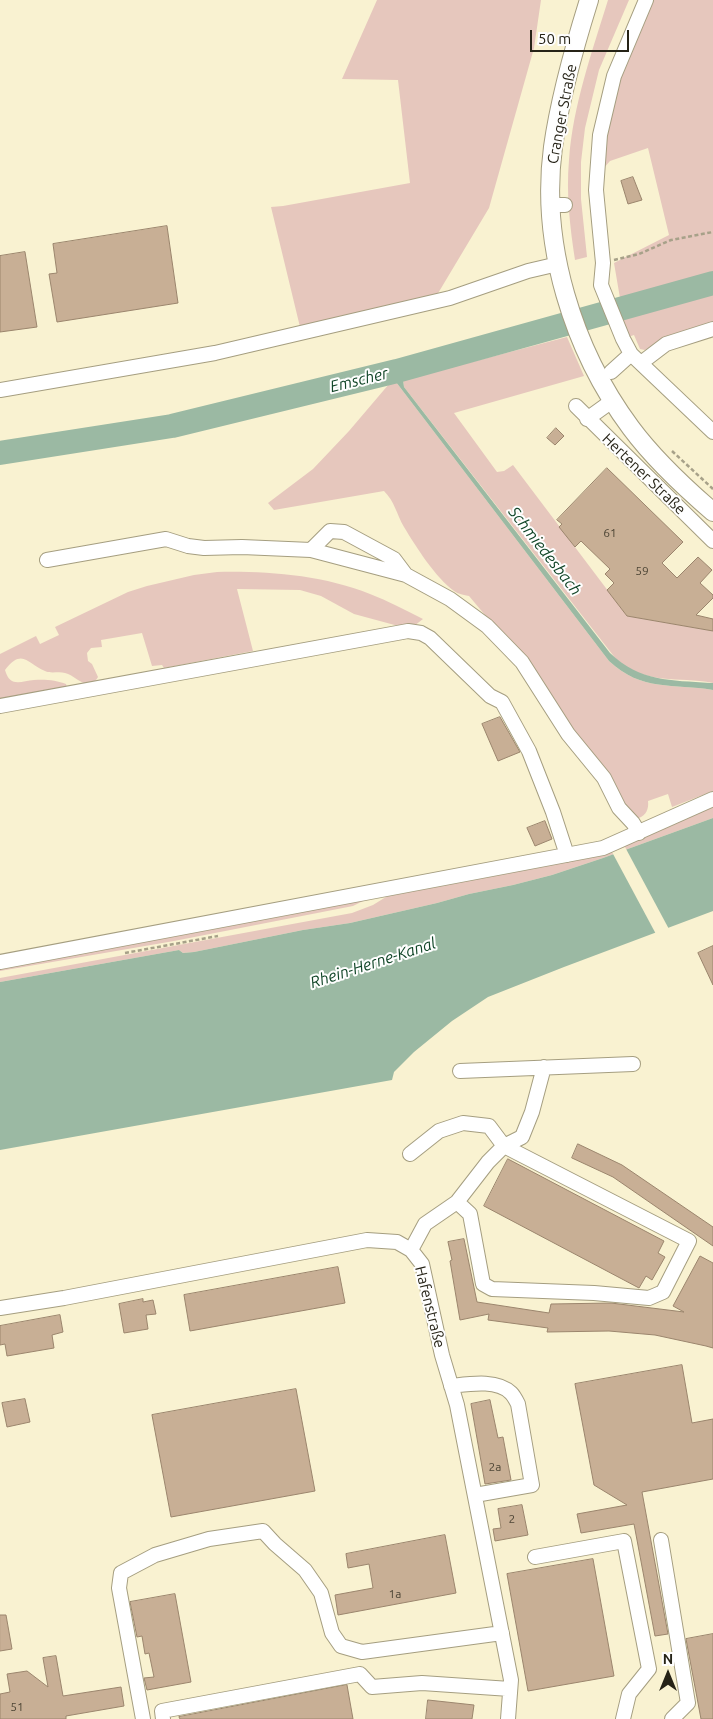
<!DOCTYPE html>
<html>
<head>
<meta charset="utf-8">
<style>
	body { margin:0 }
	#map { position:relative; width:713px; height:1719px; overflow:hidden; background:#f9f2d1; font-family:Ubuntu,sans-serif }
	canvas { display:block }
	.north { position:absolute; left:643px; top:1649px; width:50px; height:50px; -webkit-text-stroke:4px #fefefe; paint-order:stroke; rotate:0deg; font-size:14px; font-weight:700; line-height:20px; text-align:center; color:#262317 }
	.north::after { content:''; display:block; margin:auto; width:18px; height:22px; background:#262317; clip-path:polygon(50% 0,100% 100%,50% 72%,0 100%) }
	.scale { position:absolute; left:530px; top:30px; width:99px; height:22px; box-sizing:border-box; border:2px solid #262317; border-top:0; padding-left:6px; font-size:15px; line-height:18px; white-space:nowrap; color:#262317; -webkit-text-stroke:4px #fefefe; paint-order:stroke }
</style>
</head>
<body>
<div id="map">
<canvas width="713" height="1719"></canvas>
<div class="north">N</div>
<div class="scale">50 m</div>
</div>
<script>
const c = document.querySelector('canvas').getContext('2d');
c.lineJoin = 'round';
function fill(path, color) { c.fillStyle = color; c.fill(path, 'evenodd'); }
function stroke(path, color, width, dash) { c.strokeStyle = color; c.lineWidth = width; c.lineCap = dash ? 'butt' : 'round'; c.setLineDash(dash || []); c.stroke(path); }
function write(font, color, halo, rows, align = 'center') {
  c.font = font + ' Ubuntu,sans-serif'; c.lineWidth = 4; c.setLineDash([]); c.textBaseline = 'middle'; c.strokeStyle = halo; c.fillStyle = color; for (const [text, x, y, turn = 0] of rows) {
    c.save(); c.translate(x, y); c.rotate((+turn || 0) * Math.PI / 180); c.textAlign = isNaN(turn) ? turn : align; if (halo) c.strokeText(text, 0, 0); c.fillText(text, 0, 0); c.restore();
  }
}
const green = new Path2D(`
	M377,0H541L534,48L489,208L437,295L300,327L271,207L283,206L410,183L398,80L342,79Z
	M608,0H629L599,70L585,128L581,162V199L587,257L575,260C570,227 566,194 569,160C573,105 592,52 608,0Z
	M650,0H713V324L660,341L645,350L640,349L634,335L628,337L626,333L614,263L669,235L648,148L610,161L602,170L604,134L617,82Z
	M567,337L584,376L454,413L497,472L504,471L513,465L627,616L713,631V683C677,676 647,686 616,659L404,387L403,380Z
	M396,382L609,661C642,692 673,683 713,690V791L672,807L668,794L648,801C649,809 646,815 639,818L629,814L523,660L469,596C464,595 458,594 454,591C436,578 416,547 404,527C396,513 395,502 384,491L274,510L268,503L313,469L349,431L389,384Z
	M217,572C268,571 322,575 370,594C388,601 405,610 423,619L414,626L402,627L354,614L321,596L300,590L237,589L253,651L164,668L162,665L152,666L142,633L101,640L102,647L91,648L87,653L88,661L92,664L98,677C89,694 77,676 65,673C59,671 51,674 45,671C28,665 23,647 5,670C10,688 21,681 34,680C44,679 57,680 66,684L67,687L0,703V654L36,636L40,644L59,635L55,627L128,592L147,586L194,575Z
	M713,807V818L603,858L552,875L513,885L469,894L437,903L350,923L303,930L194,952L183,953L179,950L0,982V978L352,913L373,905L394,892L583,856H598Z
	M369,898L353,906L174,941L0,971V966Z`);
const water = new Path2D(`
	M403,380L404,387L610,653C640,682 671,680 710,683H713V690C673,683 642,692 609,661L396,382Z
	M713,818V911L564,967L488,997L452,1021L414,1052L394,1072L392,1080L0,1150V982L179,950L183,953L194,952L303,930L350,923L437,903L469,894L513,885L552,875L603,858Z`);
const pier = new Path2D(`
	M625,847L670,931L657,936L612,852Z`);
const stream = new Path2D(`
	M397,371L401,384`);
const river = new Path2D(`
	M0,453L172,426L397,371L713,283`);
const building = new Path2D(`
	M633,177L642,200L628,204L621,181Z
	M167,226L178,303L57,322L49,274L57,273L53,244Z
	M25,252L37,327L0,332V256Z
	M556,428L564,436L555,445L547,438Z
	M607,468L683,542L662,563L677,578L698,557L712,570L700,583L713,595V598L696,615L713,619V631L627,616L607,590L614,583L605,574L610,569L581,541L575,547L559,527L562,524L557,520Z
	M500,717L520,752L498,761L482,724Z
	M545,821L552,839L535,846L527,828Z
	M713,946V985L698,953Z
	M578,1144L622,1165L713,1227V1246L613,1177L572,1158Z
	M508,1159L664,1241L658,1253L665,1257L652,1280L646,1276L639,1288L484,1206Z
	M464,1239L477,1302L549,1313L551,1304L611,1303L684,1312L673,1306L700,1256L713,1263V1348L706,1346L655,1335L609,1331L547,1332L548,1328L488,1320L489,1314L460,1320L450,1261L452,1260L448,1242Z
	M338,1267L345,1303L190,1331L184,1295Z
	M143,1299V1302L153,1300L156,1314L146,1315L148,1329L124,1333L119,1304Z
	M60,1315L63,1332L52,1335L54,1348L7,1356L5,1344L0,1345V1326Z
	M682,1365L692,1423L713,1419V1479L642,1492L668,1634L655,1636L634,1524L581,1533L577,1514L627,1505L594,1485L575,1384Z
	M296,1389L315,1491L171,1517L152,1415Z
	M25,1399L30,1422L7,1427L2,1403Z
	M490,1400L498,1438L503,1437L511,1480L485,1484L471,1404Z
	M522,1505L528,1535L495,1541L493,1529L501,1528L498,1509Z
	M445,1535L456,1593L338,1615L335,1595L373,1588L369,1564L348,1568L346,1554Z
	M593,1559L614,1676L528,1691L507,1574Z
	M175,1594L191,1682L147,1690L144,1678L154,1677L149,1653L145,1654L142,1636L137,1637L130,1602Z
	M0,1615H6L12,1649L0,1651Z
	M713,1634V1719H701L686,1639Z
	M56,1656L63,1696L121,1687L124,1706L66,1716V1719H0V1694L10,1692L7,1674L27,1671L48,1687L43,1658Z
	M347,1685L353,1719H180L179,1717Z
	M428,1700L474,1705L472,1719H426Z`);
const path = new Path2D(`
	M614,260L639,254L671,240L713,232
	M672,451L713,489
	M125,953L218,936`);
const minor = new Path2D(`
	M646,0L614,76L600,135L596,190L603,263L601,285L623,339L631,354L713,432
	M552,205H565
	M641,363L666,344L713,329
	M611,372L631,354
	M0,390L215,353L450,298L528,271L558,264
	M576,406L713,541
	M587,419L612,401
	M311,550L330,531L344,532L394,559L406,575
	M47,560L166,539L188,546L204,548L242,547L311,550L406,575L450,599L487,626L522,662L568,734L604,778L619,808L633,823L639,833
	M0,706L408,631L421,633L430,638L490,696L502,702L529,751L553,812L567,855
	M0,962L603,848L713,799
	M460,1071L633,1064
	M410,1154L439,1131L463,1123L489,1126L504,1146L689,1241L663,1292L649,1298L594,1293L492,1289L483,1284L470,1214L457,1202
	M411,1250L425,1224L457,1202L488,1162L504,1146L522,1137L532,1112L544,1067
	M0,1308L64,1298L367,1240L397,1242L411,1250L422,1264L442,1355L457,1405L511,1680L508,1719
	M451,1386C469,1384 497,1379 511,1393C514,1396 516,1400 518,1404L532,1485L475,1495
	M661,1540L688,1703L672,1719
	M535,1557L624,1541L649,1669L629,1694L623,1719
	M143,1719L119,1588L121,1573L155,1555L209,1539L263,1531L275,1544L305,1570L321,1593L332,1633L341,1646L362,1652L502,1633
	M163,1719L162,1711L360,1674L372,1687L422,1683L510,1689`);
const major = new Path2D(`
	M589,0C574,48 560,97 553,147C540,244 573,350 631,428C654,459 684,487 713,512`);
const numberNames = [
	["61",610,533],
	["59",642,571],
	["2a",495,1467],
	["2",512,1519],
	["1a",395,1594],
	["51",17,1707]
];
const streetNames = [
	["Cranger Straße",562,114,-79],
	["Hertener Straße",644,474,44],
	["Hafenstraße",430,1307,76]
];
const waterNames = [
	["Emscher",359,380,-14],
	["Schmiedesbach",545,551,52],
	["Rhein-Herne-Kanal",373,963,-18]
];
fill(green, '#e6c7bd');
fill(water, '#9bb9a3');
fill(pier, '#f9f2d1');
stroke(stream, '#9bb9a3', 4);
stroke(river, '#9bb9a3', 24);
fill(building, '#c8af95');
stroke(building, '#9b856d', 1);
stroke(minor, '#a59e80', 16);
stroke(major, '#a59e80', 20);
stroke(path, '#a7a189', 2.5, [4, 2.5]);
stroke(minor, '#fff', 14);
stroke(major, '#fff', 18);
write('12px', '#4e4636', null, numberNames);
write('15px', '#262317', '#fefefe', streetNames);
write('italic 16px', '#104527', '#fefefe', waterNames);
</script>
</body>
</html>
